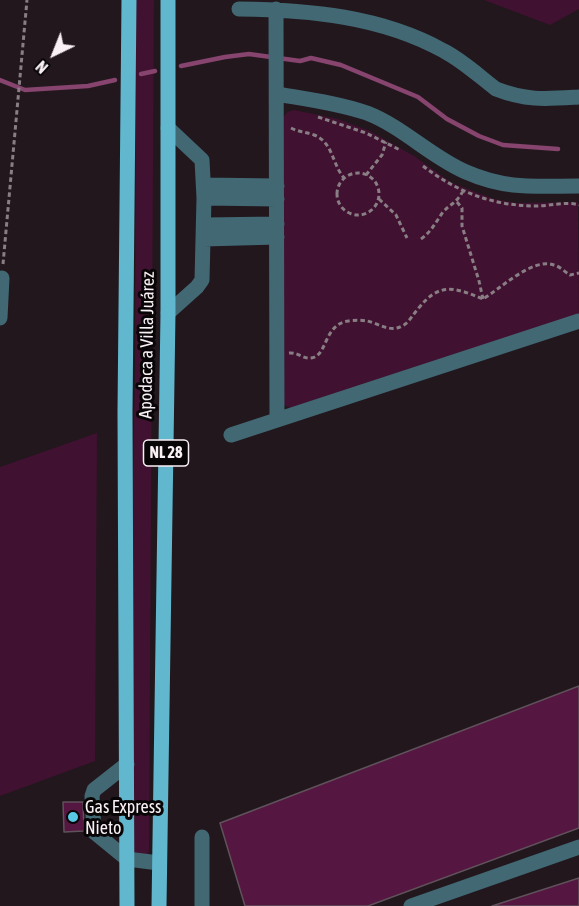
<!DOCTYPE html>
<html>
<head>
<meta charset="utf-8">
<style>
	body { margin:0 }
	#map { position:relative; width:579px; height:906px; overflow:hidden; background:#22171d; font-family:"Asap Condensed",sans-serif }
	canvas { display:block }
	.north { position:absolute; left:24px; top:24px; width:60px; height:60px; -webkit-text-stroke:4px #080507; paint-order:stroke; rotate:223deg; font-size:16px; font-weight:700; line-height:24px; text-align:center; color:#f9f0f5 }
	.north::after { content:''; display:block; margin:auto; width:21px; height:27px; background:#f9f0f5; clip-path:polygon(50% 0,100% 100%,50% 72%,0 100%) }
</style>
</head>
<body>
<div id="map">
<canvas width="579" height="906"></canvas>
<div class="north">N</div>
</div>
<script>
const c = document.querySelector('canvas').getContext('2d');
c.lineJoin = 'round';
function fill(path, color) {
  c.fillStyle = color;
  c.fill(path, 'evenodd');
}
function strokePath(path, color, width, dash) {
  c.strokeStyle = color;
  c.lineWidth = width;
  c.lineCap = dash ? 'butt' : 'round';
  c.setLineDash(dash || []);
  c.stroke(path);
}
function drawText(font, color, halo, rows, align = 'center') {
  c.font = font + ' "Asap Condensed",sans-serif';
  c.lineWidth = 6;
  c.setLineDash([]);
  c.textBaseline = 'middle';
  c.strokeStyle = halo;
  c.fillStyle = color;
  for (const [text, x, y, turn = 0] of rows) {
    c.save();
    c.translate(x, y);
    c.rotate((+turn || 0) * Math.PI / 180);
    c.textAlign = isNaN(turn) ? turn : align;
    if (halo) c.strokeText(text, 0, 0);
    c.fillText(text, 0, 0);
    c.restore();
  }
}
const green = new Path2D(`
	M136 0H154L149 849 148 856 133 857 132 527 135 372Z
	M484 0H579V9L550 25Z
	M294 110 338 119 370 131 414 156 452 183 494 199 517 203 578 202 579 317 293 409 284 405 283 122C284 114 286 112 294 110Z
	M97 433 95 761 0 796V467Z`);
const stream = new Path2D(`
	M181 66 225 57 249 54 300 61 311 58 341 65 418 97 447 119 479 136 503 145 558 149
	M141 74 155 71
	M0 80 25 90 88 86 115 80`);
const building = new Path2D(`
	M579 686V828L368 906H245L220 823Z
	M63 802H83L84 831 64 832Z
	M579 878V906H492Z`);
const path = new Path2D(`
	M318 117 366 133 400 150
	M291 128C299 132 306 132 314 135 333 142 332 164 344 178
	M423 166C457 192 493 206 537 206 550 206 567 201 579 205
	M337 194a21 21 0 1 1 42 0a21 21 0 1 1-42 0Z
	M366 175 382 155 386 142
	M379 199 396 215 407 238
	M457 202 462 208V226L479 281 483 299
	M421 239C431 232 436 222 443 212 450 204 456 204 463 191
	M3 264 27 0
	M289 353C298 352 303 359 311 358 328 356 323 325 348 321 353 320 362 320 367 321 378 323 390 333 402 326 409 323 413 314 418 309 439 282 454 287 483 299 500 289 533 257 554 265 559 266 565 272 570 275L579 273`);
const minor = new Path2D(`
	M239 9C309 10 381 16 444 51 463 61 479 76 496 89 527 101 546 99 579 97
	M276 9 277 419
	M277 94C306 99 338 103 367 113 403 127 431 157 466 172 507 190 536 186 579 186
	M168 128 202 160 204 198 202 280 197 287 168 313
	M204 185 277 186
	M204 198 277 199
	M204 225 277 224
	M204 239 277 237
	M0 318 2 278
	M231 435 579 321
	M127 764 94 790 92 796 94 832 127 859 159 863
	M202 837V906
	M411 906 579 847`);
const major = new Path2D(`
	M127 906 125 412 129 0
	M159 906 168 313V0`);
const markers = [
	[73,817,6,"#59c8e4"]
];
const shields = [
	[166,453,45]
];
const shieldNames = [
	["NL 28",166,453]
];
const streetNames = [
	["Apodaca a Villa Juárez",147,345,-89]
];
const poiNames = [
	["Gas Express",85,807],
	["Nieto",85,828]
];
fill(green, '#401130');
strokePath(stream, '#86446e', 4.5);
fill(building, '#551741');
strokePath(building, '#60525a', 1.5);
strokePath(path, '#887e83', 3, [4.5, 3]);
strokePath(minor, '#416873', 15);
strokePath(major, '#61b7cd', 15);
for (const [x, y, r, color] of markers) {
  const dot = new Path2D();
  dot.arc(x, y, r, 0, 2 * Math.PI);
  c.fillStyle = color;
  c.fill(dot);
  strokePath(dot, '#080507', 2);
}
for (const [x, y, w] of shields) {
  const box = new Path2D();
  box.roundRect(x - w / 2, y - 13, w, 26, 4.5);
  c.fillStyle = '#080507';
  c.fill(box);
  strokePath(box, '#f9f0f5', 1.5);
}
drawText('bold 16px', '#f9f0f5', null, shieldNames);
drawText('18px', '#f9f0f5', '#080507', streetNames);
drawText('18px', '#f9f0f5', '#080507', poiNames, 'left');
</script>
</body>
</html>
